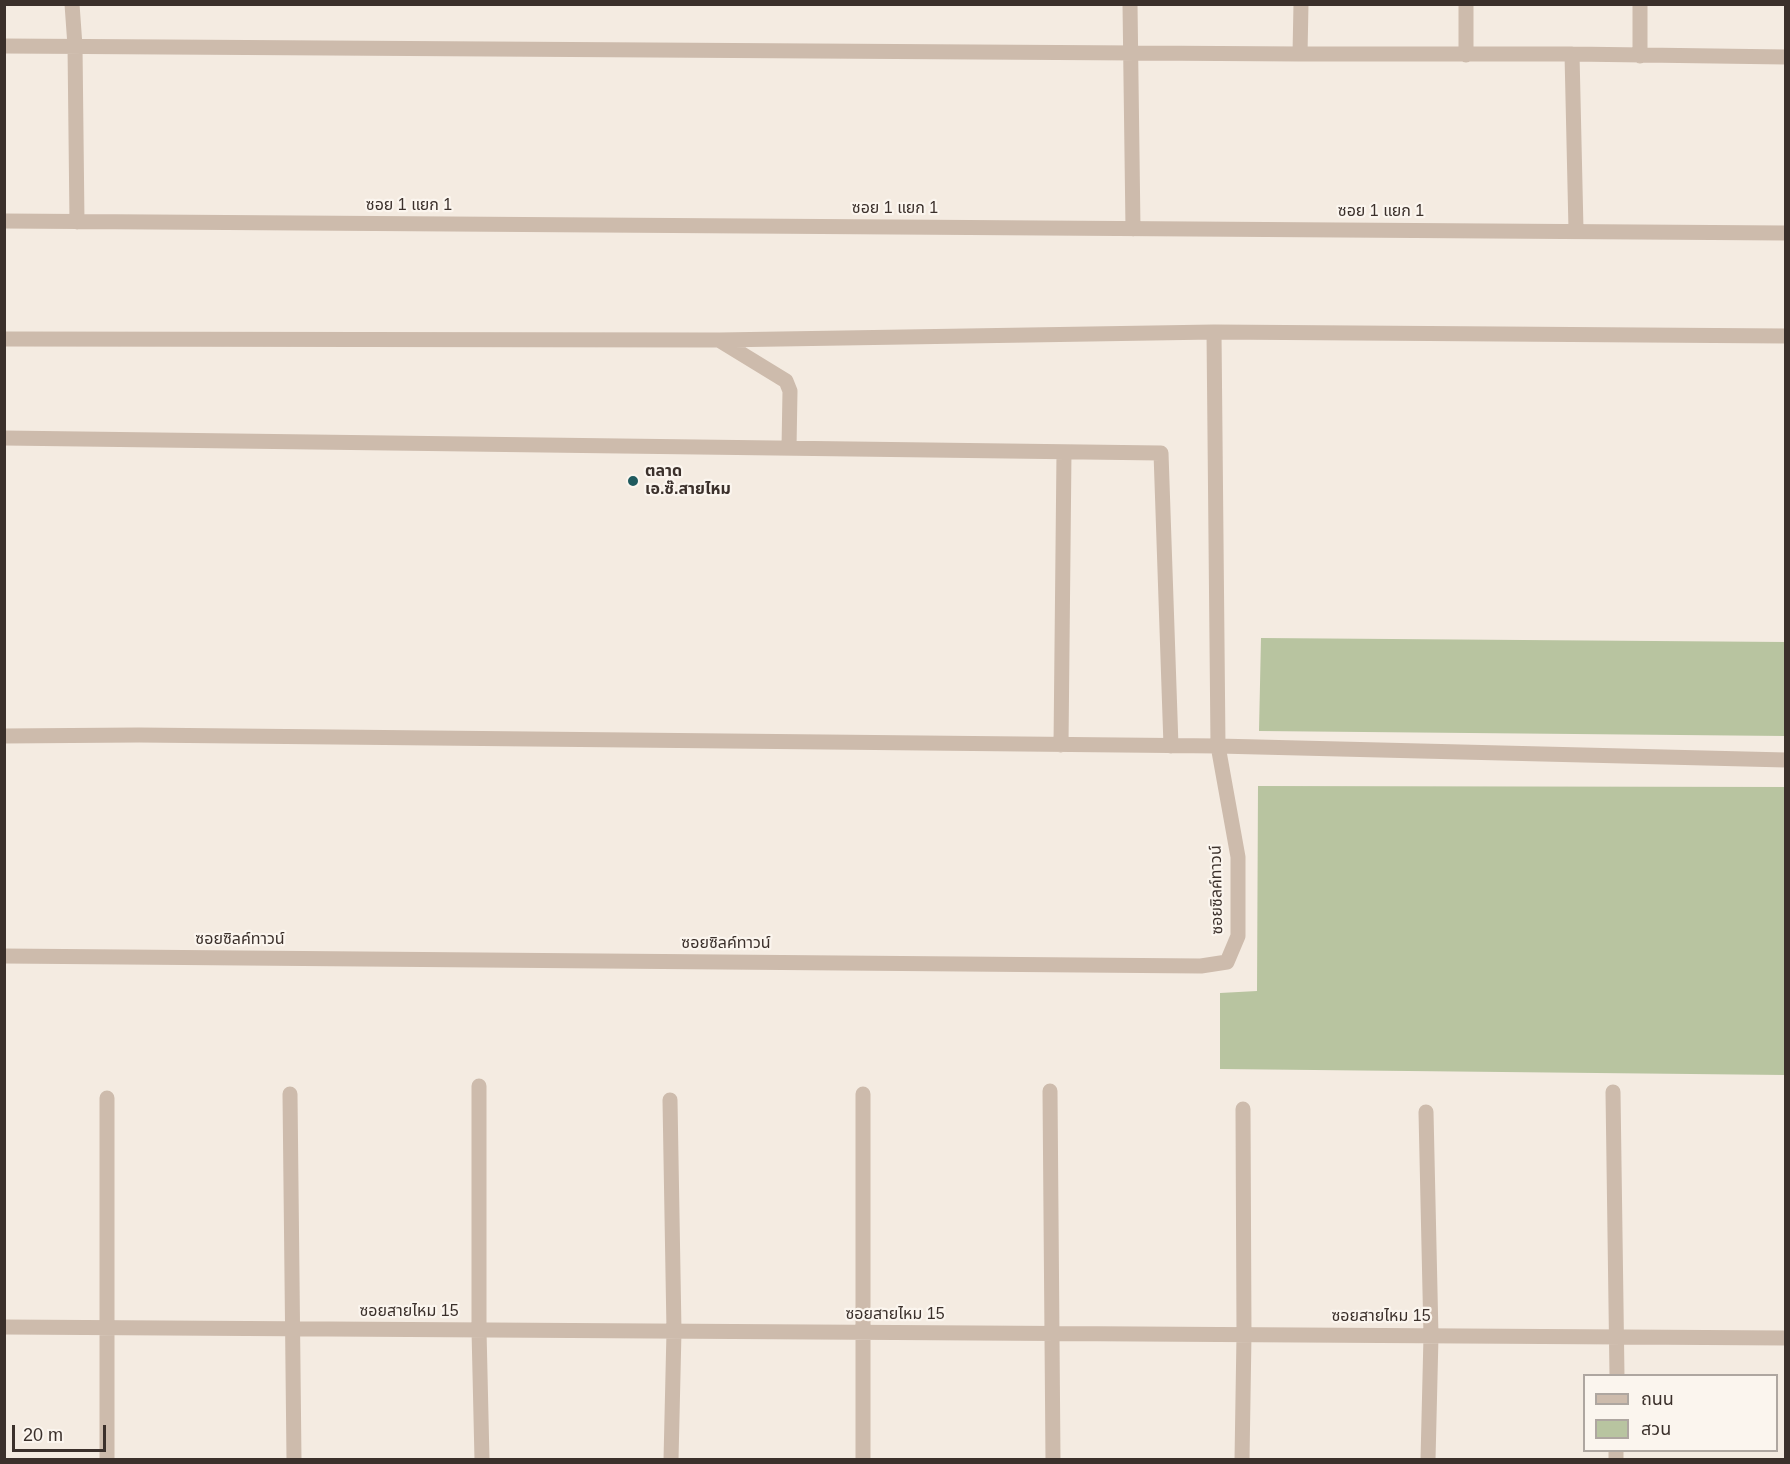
<!DOCTYPE html>
<html>
<head>
<meta charset="utf-8">
<style>
	body { margin:0 }
	#map { position:relative; width:1790px; height:1464px; overflow:hidden; background:#f4ebe1; font-family:Arial,"Noto Sans Thai",sans-serif }
	canvas { display:block }
	.frame { position:absolute; inset:0; border:6px solid #3b302b; pointer-events:none }
	.legend { position:absolute; left:1583px; top:1374px; width:195px; height:78px; box-sizing:border-box; background:#fbf5ee; border:2px solid #aea6a0; margin:0; padding:8px 10px; list-style:none; font-size:18px; color:#3b302b }
	.legend li { display:flex; align-items:center; gap:12px; height:30px }
	.legend b { width:30px; border:2px solid #aea6a0 }
	.scale { position:absolute; left:12px; top:1425px; width:94px; height:27px; box-sizing:border-box; border:3px solid #3b302b; border-top:0; padding-left:8px; font-size:18px; line-height:21px; white-space:nowrap; color:#3b302b; -webkit-text-stroke:4px #fbf5ee; paint-order:stroke }
</style>
</head>
<body>
<div id="map">
<canvas width="1790" height="1464"></canvas>
<div class="frame"></div>
<ul class="legend">
<li><b style="height:8px;background:#cdbbac"></b>ถนน</li>
<li><b style="height:16px;background:#b8c4a0"></b>สวน</li>
</ul>
<div class="scale">20 m</div>
</div>
<script>
const c = document.querySelector('canvas').getContext('2d');
c.lineJoin = 'round';
function fill(path, color) {
  c.fillStyle = color;
  c.fill(path, 'evenodd');
}
function strokePath(path, color, width, dash) {
  c.strokeStyle = color;
  c.lineWidth = width;
  c.lineCap = dash ? 'butt' : 'round';
  c.setLineDash(dash || []);
  c.stroke(path);
}
function drawText(font, color, halo, rows, align = 'center') {
  c.font = font + ' Arial,"Noto Sans Thai",sans-serif';
  c.lineWidth = 4.5;
  c.setLineDash([]);
  c.textBaseline = 'middle';
  c.strokeStyle = halo;
  c.fillStyle = color;
  for (const [text, x, y, turn = 0] of rows) {
    c.save();
    c.translate(x, y);
    c.rotate((+turn || 0) * Math.PI / 180);
    c.textAlign = isNaN(turn) ? turn : align;
    if (halo) c.strokeText(text, 0, 0);
    c.fillText(text, 0, 0);
    c.restore();
  }
}
const green = new Path2D(`
	M1261 638 1785 642V736L1259 731Z
	M1258 786 1785 787V1075L1220 1069V993L1257 991Z`);
const minor = new Path2D(`
	M72 4 75 46 77 222
	M1130 4 1133 229
	M1640 4V56
	M4 46 1300 54H1572L1786 57
	M1300 54 1301 4
	M1572 54 1576 230
	M1466 55V4
	M4 221 1786 233
	M4 339 719 340 1214 332 1786 336
	M719 340 786 381 790 391 789 448
	M4 438 1161 453 1171 746
	M4 736 139 735 1218 746 1786 760
	M1061 745 1064 452
	M4 956 1201 966 1227 962 1238 936V857L1218 746 1214 332
	M479 1086V1330L482 1460
	M1050 1091 1053 1460
	M1613 1092 1617 1376
	M290 1094 294 1460
	M670 1100 674 1331 671 1460
	M1426 1112 1431 1336 1428 1460
	M4 1327 1786 1338
	M107 1460V1098
	M863 1460V1094
	M1242 1460 1244 1335 1243 1109
	M1616 1460V1450`);
const markers = [
	[633,481,6,"#1f5a5e"]
];
const streetNames = [
	["ซอย 1 แยก 1",409,206],
	["ซอย 1 แยก 1",895,209],
	["ซอย 1 แยก 1",1381,212],
	["ซอยซิลค์ทาวน์",1217,890,-91],
	["ซอยซิลค์ทาวน์",240,940],
	["ซอยซิลค์ทาวน์",726,944],
	["ซอยสายไหม 15",409,1312],
	["ซอยสายไหม 15",895,1315],
	["ซอยสายไหม 15",1381,1317]
];
const poiNames = [
	["ตลาด",645,472],
	["เอ.ซ๊.สายไหม",645,490]
];
fill(green, '#b8c4a0');
strokePath(minor, '#cdbbac', 15);
for (const [x, y, r, color] of markers) {
  const dot = new Path2D();
  dot.arc(x, y, r, 0, 2 * Math.PI);
  c.fillStyle = color;
  c.fill(dot);
  strokePath(dot, '#fbf5ee', 2);
}
drawText('16px', '#3b302b', '#fbf5ee', streetNames);
drawText('bold 16px', '#3b302b', '#fbf5ee', poiNames, 'left');
</script>
</body>
</html>
